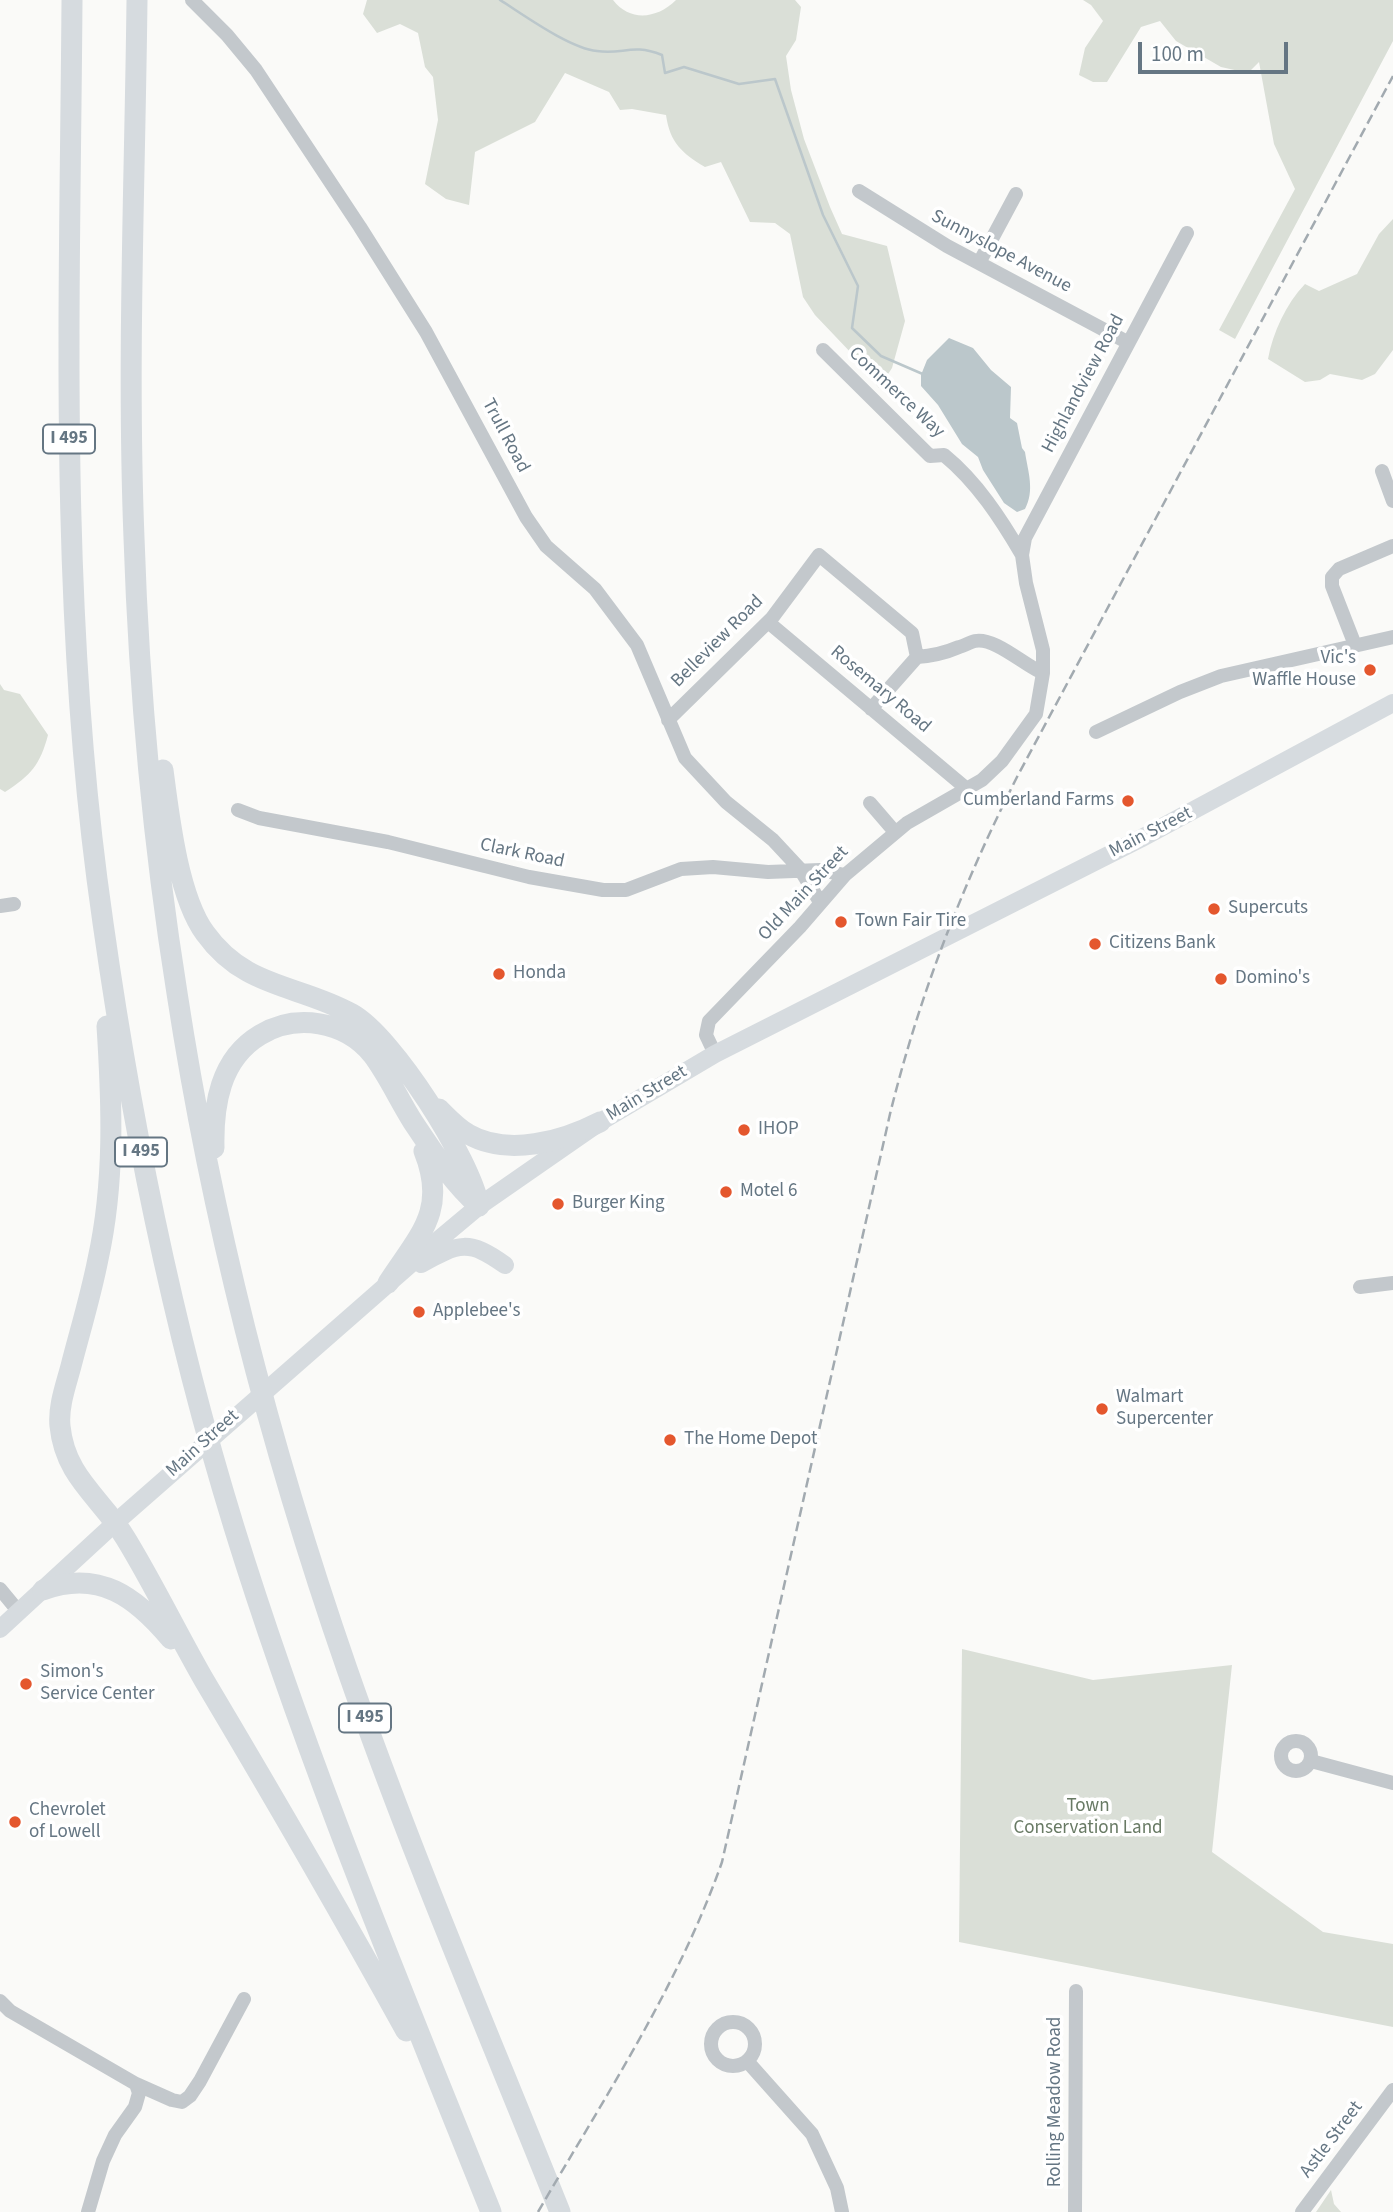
<!DOCTYPE html>
<html>
<head>
<meta charset="utf-8">
<style>
	body { margin:0 }
	#map { position:relative; width:1393px; height:2212px; overflow:hidden; background:#fafaf8; font-family:"Source Sans 3",sans-serif }
	canvas { display:block }
	.scale { position:absolute; left:1138px; top:42px; width:150px; height:32px; box-sizing:border-box; border:4px solid #657683; border-top:0; padding-left:9px; font-size:21px; line-height:24px; white-space:nowrap; color:#657683; -webkit-text-stroke:5px #fff; paint-order:stroke }
</style>
</head>
<body>
<div id="map">
<canvas width="1393" height="2212"></canvas>
<div class="scale">100 m</div>
</div>
<script>
const c = document.querySelector('canvas').getContext('2d');
c.lineJoin = 'round';
function fill(path, color) {
  c.fillStyle = color;
  c.fill(path, 'evenodd');
}
function strokePath(path, color, width, dash) {
  c.strokeStyle = color;
  c.lineWidth = width;
  c.lineCap = dash ? 'butt' : 'round';
  c.setLineDash(dash || []);
  c.stroke(path);
}
function drawText(font, color, halo, rows, align = 'center') {
  c.font = font + ' "Source Sans 3",sans-serif';
  c.lineWidth = 7;
  c.setLineDash([]);
  c.textBaseline = 'middle';
  c.strokeStyle = halo;
  c.fillStyle = color;
  for (const [text, x, y, turn = 0] of rows) {
    c.save();
    c.translate(x, y);
    c.rotate((+turn || 0) * Math.PI / 180);
    c.textAlign = isNaN(turn) ? turn : align;
    if (halo) c.strokeText(text, 0, 0);
    c.fillText(text, 0, 0);
    c.restore();
  }
}
const green = new Path2D(`
	M367 0H613C630 22 657 19 676 0H795L801 7 796 40 786 56 791 90 804 139 830 207 842 234 887 246 905 321 892 368 879 388 854 356 815 315 803 297 790 234 775 223 750 222 721 162 705 167C682 153 670 143 666 115L632 109 620 110 609 92 565 73 535 122 475 152 469 205 446 199 425 184 438 120 433 77 425 67 418 33 400 24 377 33 363 14Z
	M1083 0H1393V41L1235 339 1219 330 1295 189 1274 144 1259 62 1248 73 1221 67 1176 41 1160 21 1141 27 1107 82H1093L1079 75 1085 48 1103 21 1091 5Z
	M1393 219V350L1375 374 1362 380 1330 374 1320 380 1305 382 1268 359C1273 332 1286 304 1305 284L1319 291 1357 274 1379 234Z
	M0 684 4 690 20 694 48 735C40 765 31 775 5 792L0 789Z
	M962 1649 1093 1680 1232 1665 1212 1852 1323 1932 1393 1944V2027L959 1942Z
	M1331 2190 1334 2204 1341 2212H1316Z`);
const water = new Path2D(`
	M949 338 973 348 991 370 1011 387 1010 418 1017 423 1022 448 1025 452C1028 472 1035 490 1025 509L1017 512 1004 503 983 470 978 457 962 444 938 405 921 386V375L927 360Z`);
const stream = new Path2D(`
	M500 0C524 15 569 48 597 51 623 55 632 43 662 55L665 73 684 67 739 84 775 79 823 215 858 286 852 328 881 356 925 375`);
const minor = new Path2D(`
	M192 0 227 35 256 70 360 227 426 332 526 517 546 546 595 589 637 645 685 758 726 802 773 840 800 869 820 902
	M859 191 947 246 1127 342
	M979 263 1016 194
	M823 350 930 456 944 455C977 482 1001 519 1022 555
	M1382 471 1393 501
	M768 622 967 789
	M1355 645 1332 586V577L1339 569 1393 546
	M917 657C932 656 945 653 959 647 964 646 970 642 975 641 995 637 1025 666 1043 673
	M871 709 917 657
	M668 720 772 618 819 555 912 633 917 657
	M1096 732 1180 692 1221 676 1393 637
	M870 803 895 832
	M238 810 259 818 388 842 529 877 603 890H626L681 869 713 867 768 872 820 870 845 875
	M0 906 14 904
	M715 1054 706 1035 709 1021 800 927 845 875 907 823 982 780 1002 761 1036 714 1043 673V650L1026 583 1022 555 1025 538 1187 233
	M1360 1287 1393 1283
	M0 1589 19 1612
	M1281 1756a15 15 0 1 1 30 0a15 15 0 1 1-30 0Z
	M1311 1761 1393 1783
	M0 2001 10 2011 136 2084 172 2100 182 2102 190 2096 200 2081 244 1999
	M711 2044a22 22 0 1 1 44 0a22 22 0 1 1-44 0Z
	M747 2061 812 2134 837 2188 842 2212
	M88 2212 103 2161 115 2135 135 2107 139 2093 136 2084
	M1075 2212 1076 1991
	M1302 2212 1393 2090`);
const major = new Path2D(`
	M421 1264C459 1243 469 1239 505 1265
	M0 1629 115 1523 430 1247 479 1206 600 1122 715 1054 1140 839 1393 703`);
const highway = new Path2D(`
	M72 0C70 293 59 587 97 879 126 1098 169 1316 234 1527 306 1760 400 1985 491 2212
	M137 0C135 179 127 359 134 538 139 690 153 843 177 993 212 1222 271 1450 347 1669 411 1853 488 2032 560 2212
	M163 770C169 816 178 896 205 933 245 989 298 984 352 1014 393 1037 471 1160 479 1206
	M107 1026C112 1104 115 1182 98 1259 91 1295 80 1331 71 1366 66 1385 58 1406 60 1426 65 1478 102 1498 126 1539 154 1585 177 1633 204 1680 273 1796 341 1913 406 2031
	M439 1109C448 1118 457 1128 468 1134 508 1157 563 1141 600 1122
	M214 1148C213 1105 220 1059 260 1035 296 1013 345 1021 372 1054 388 1075 399 1100 413 1122 433 1152 452 1182 479 1206
	M388 1283C419 1235 448 1211 424 1151
	M43 1590C99 1569 136 1597 171 1639`);
const rail = new Path2D(`
	M538 2212C604 2098 678 1987 722 1862L890 1114C919 996 962 886 1017 777L1393 76`);
const markers = [
	[1370,670,7,"#e4572e"],
	[1128,801,7,"#e4572e"],
	[1214,909,7,"#e4572e"],
	[841,922,7,"#e4572e"],
	[1095,944,7,"#e4572e"],
	[499,974,7,"#e4572e"],
	[1221,979,7,"#e4572e"],
	[744,1130,7,"#e4572e"],
	[726,1192,7,"#e4572e"],
	[558,1204,7,"#e4572e"],
	[419,1312,7,"#e4572e"],
	[1102,1409,7,"#e4572e"],
	[670,1440,7,"#e4572e"],
	[26,1684,7,"#e4572e"],
	[15,1822,7,"#e4572e"]
];
const shields = [
	[69,439,52],
	[141,1152,52],
	[365,1718,52]
];
const shieldNames = [
	["I 495",69,439],
	["I 495",141,1152],
	["I 495",365,1718]
];
const streetNames = [
	["Sunnyslope Avenue",1001,252,28],
	["Highlandview Road",1084,384,-62],
	["Commerce Way",896,393,43],
	["Trull Road",505,436,62],
	["Belleview Road",718,642,-45],
	["Rosemary Road",880,690,40],
	["Main Street",1151,833,-27],
	["Clark Road",522,854,12],
	["Old Main Street",804,894,-47],
	["Main Street",647,1094,-31],
	["Main Street",203,1444,-42],
	["Rolling Meadow Road",1056,2102,-90],
	["Astle Street",1332,2140,-53]
];
const poiNames = [
	["Vic's",1356,659,"right"],
	["Waffle House",1356,681,"right"],
	["Cumberland Farms",1114,801,"right"],
	["Supercuts",1228,909],
	["Town Fair Tire",855,922],
	["Citizens Bank",1109,944],
	["Honda",513,974],
	["Domino's",1235,979],
	["IHOP",758,1130],
	["Motel 6",740,1192],
	["Burger King",572,1204],
	["Applebee's",433,1312],
	["Walmart",1116,1398],
	["Supercenter",1116,1420],
	["The Home Depot",684,1440],
	["Simon's",40,1673],
	["Service Center",40,1695],
	["Chevrolet",29,1811],
	["of Lowell",29,1833]
];
const parkNames = [
	["Town",1088,1807],
	["Conservation Land",1088,1829]
];
fill(green, '#dadfd7');
fill(water, '#bbc7cb');
strokePath(stream, '#bbc7cb', 2.5);
strokePath(minor, '#c3c8cc', 14);
strokePath(major, '#d6dbdf', 18);
strokePath(highway, '#d6dbdf', 21);
strokePath(rail, '#a2aab0', 2.5, [10, 5]);
for (const [x, y, r, color] of markers) {
  const dot = new Path2D();
  dot.arc(x, y, r, 0, 2 * Math.PI);
  c.fillStyle = color;
  c.fill(dot);
  strokePath(dot, '#fff', 2.5);
}
for (const [x, y, w] of shields) {
  const box = new Path2D();
  box.roundRect(x - w / 2, y - 14.5, w, 29, 5);
  c.fillStyle = '#fff';
  c.fill(box);
  strokePath(box, '#657683', 2);
}
drawText('bold 18px', '#657683', null, shieldNames);
drawText('19px', '#657683', '#fff', streetNames);
drawText('19px', '#657683', '#fff', poiNames, 'left');
drawText('19px', '#687a64', '#fff', parkNames);
</script>
</body>
</html>
